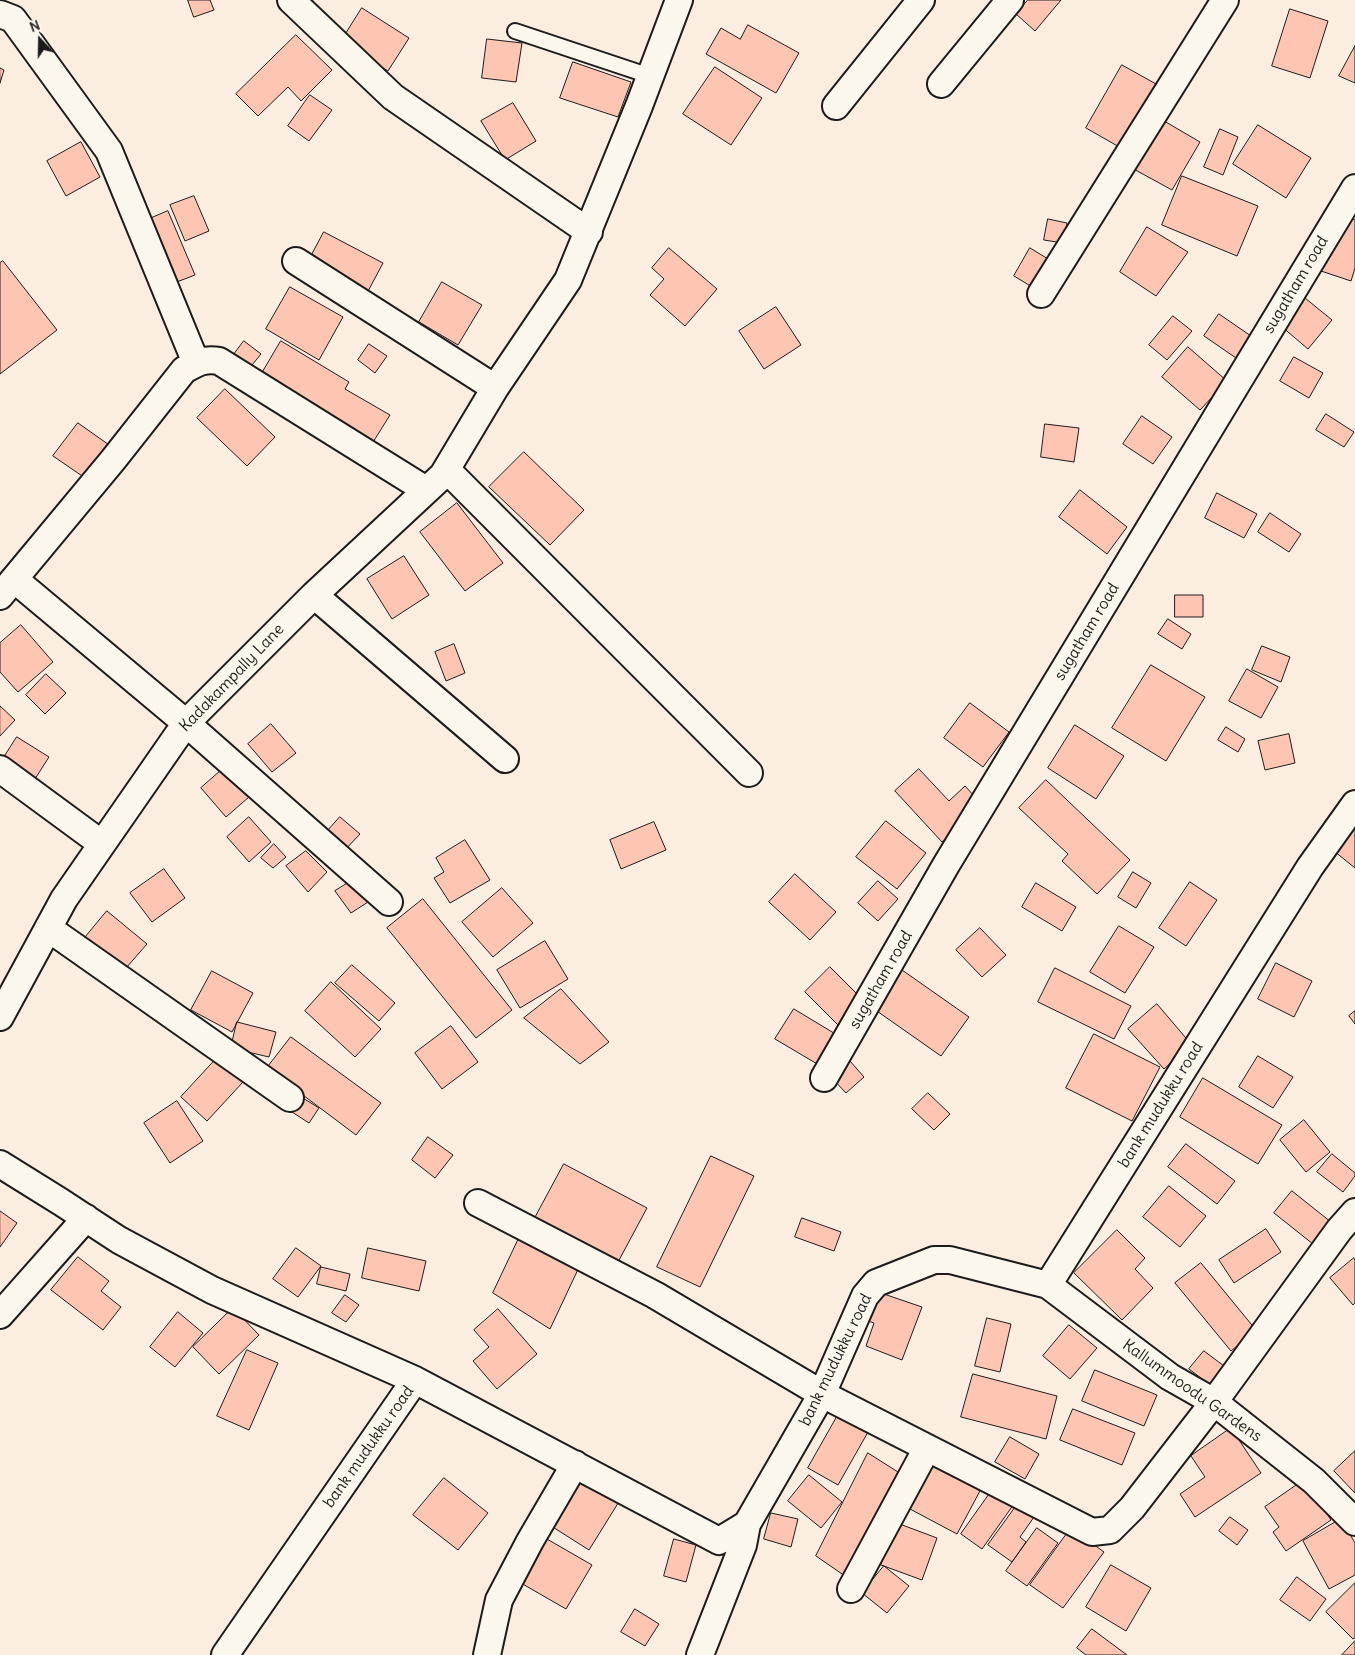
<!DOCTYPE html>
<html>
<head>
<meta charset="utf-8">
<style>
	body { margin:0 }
	#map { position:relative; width:1355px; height:1655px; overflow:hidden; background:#fcede1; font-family:Delius,sans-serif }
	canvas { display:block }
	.north { position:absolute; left:15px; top:15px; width:50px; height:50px; -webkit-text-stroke:4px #fbf7ec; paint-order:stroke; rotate:339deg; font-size:14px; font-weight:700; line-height:20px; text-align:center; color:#1c1c1c }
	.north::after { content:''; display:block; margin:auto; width:18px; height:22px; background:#1c1c1c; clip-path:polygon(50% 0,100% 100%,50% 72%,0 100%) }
</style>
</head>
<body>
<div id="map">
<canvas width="1355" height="1655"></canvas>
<div class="north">N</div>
</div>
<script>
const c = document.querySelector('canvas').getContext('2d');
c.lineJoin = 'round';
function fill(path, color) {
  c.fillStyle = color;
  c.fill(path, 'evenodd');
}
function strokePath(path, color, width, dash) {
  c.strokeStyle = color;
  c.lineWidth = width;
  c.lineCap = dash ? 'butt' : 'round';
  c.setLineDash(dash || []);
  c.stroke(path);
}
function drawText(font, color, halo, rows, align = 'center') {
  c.font = font + ' Delius,sans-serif';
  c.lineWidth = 4.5;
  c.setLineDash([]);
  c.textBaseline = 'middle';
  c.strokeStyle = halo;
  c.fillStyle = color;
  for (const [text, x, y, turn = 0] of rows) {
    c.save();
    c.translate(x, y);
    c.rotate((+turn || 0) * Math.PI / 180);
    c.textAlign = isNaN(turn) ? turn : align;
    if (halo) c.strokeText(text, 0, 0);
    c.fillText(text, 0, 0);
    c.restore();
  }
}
const building = new Path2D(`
	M188 0H210L214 10 194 17Z
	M1028 0H1061L1035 31 1016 14Z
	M362 8 409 38 388 71 340 43Z
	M1290 9 1328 21 1310 78 1272 66Z
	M748 25 799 53 776 93 706 54 721 28 740 39Z
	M296 35 332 70 301 101 288 87 258 116 236 94Z
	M487 39 522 43 516 82 482 78Z
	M1355 46V83L1339 76Z
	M573 62 631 82 618 117 560 98Z
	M1122 65 1156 84 1121 148 1086 128Z
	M715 67 762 98 731 145 683 114Z
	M0 68 4 70 0 83Z
	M310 95 332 110 309 141 288 126Z
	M513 103 536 141 505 160 481 121Z
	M1159 118 1200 142 1172 190 1130 167Z
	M1258 125 1311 158 1286 198 1233 164Z
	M1220 129 1238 137 1223 175 1204 167Z
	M81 142 100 177 66 196 47 161Z
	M1182 176 1258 206 1237 256 1162 225Z
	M194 196 209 231 185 241 170 205Z
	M168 211 195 275 174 283 147 220Z
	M1335 213 1355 220V268L1351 281 1315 269Z
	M1048 219 1067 223 1063 243 1044 240Z
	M1147 227 1188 252 1156 296 1120 272Z
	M324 232 383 263 358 310 299 279Z
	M669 248 717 289 685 326 650 295 664 279 652 268Z
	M1030 248 1053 262 1037 290 1014 276Z
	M3 261 57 330 0 374V263Z
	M442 282 482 305 458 345 419 322Z
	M290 287 343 317 319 360 266 329Z
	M1305 298 1332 320 1308 349 1281 326Z
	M776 307 801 345 764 369 739 331Z
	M1219 314 1251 336 1236 358 1204 336Z
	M1173 316 1192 331 1167 360 1149 345Z
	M244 341 261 354 248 370 232 357Z
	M281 341 349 382 345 389 390 415 370 447 258 380Z
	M369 344 387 356 375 373 358 360Z
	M1188 347 1227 381 1200 410 1162 377Z
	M1294 357 1323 373 1309 398 1280 381Z
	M225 389 275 437 247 466 197 418Z
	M1326 414 1354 432 1344 447 1316 430Z
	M1142 416 1172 437 1153 464 1123 444Z
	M78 423 112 447 88 480 53 456Z
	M1045 424 1079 428 1074 462 1041 457Z
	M524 452 584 510 550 545 489 487Z
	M1080 490 1127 527 1107 554 1059 517Z
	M1217 493 1257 514 1244 538 1205 518Z
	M457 503 503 563 465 591 420 532Z
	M1270 513 1301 534 1289 552 1258 532Z
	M404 556 429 595 392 619 367 579Z
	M1175 595H1203V617H1175Z
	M1168 619 1191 634 1182 649 1158 634Z
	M21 625 53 662 18 692 0 672V643Z
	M454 644 465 673 446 681 435 652Z
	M1262 646 1290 657 1281 682 1252 670Z
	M1151 665 1205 697 1166 761 1112 728Z
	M1247 669 1278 687 1261 718 1229 701Z
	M46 674 66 693 45 714 26 695Z
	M970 703 1009 732 983 767 944 738Z
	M0 706 15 720 0 736Z
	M271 724 296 753 272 772 248 744Z
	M1075 725 1124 756 1096 799 1048 768Z
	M1226 727 1245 739 1238 752 1218 740Z
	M1289 734 1295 763 1265 770 1258 741Z
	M17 737 49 757 33 782 1 762Z
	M224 768 249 797 226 817 201 788Z
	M919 769 949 801 965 786 987 810 968 819 942 842 895 791Z
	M1046 780 1130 860 1097 894 1062 861 1068 854 1019 808Z
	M1355 811V868L1329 847Z
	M249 817 271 842 249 862 227 837Z
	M340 817 360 834 343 852 324 835Z
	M886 821 926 853 897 889 856 857Z
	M654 822 666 850 621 869 610 840Z
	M465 840 490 880 450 903 434 878 444 872 436 858Z
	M274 844 286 857 273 868 261 858Z
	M306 851 327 872 308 892 286 866Z
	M164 869 185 898 152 922 130 893Z
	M1133 872 1151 883 1136 908 1118 897Z
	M795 874 836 912 810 940 769 902Z
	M353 880 368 902 351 913 335 891Z
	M878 881 898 899 878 921 858 903Z
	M1190 882 1217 900 1186 946 1159 928Z
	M1036 883 1076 907 1062 931 1022 907Z
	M502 888 533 923 493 957 462 922Z
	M423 899 512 1010 476 1038 387 928Z
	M107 911 147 944 112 984 74 951Z
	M1119 926 1154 947 1125 993 1090 972Z
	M980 928 1006 955 982 977 956 950Z
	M545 941 568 979 520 1008 497 970Z
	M1276 963 1312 981 1294 1017 1258 999Z
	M352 965 395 1003 379 1021 335 983Z
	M830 967 869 1006 844 1031 805 992Z
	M1055 968 1131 1006 1114 1039 1038 1002Z
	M902 970 969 1017 941 1056 874 1009Z
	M212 971 253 993 232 1032 191 1010Z
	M331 982 381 1029 355 1057 305 1011Z
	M561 989 609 1042 580 1064 524 1018Z
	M1157 1004 1191 1044 1164 1069 1128 1029Z
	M794 1009 842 1038 824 1068 775 1039Z
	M1355 1011V1024L1349 1016Z
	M237 1022 276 1032 269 1057 231 1048Z
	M451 1026 478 1062 442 1089 415 1053Z
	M1094 1034 1160 1067 1132 1121 1066 1088Z
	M291 1037 381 1103 356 1135 267 1068Z
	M1258 1056 1293 1077 1273 1108 1239 1087Z
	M217 1058 243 1082 207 1121 181 1097Z
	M850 1061 864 1077 846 1093 831 1077Z
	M1203 1078 1282 1125 1258 1164 1180 1117Z
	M928 1093 950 1114 934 1130 912 1109Z
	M298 1095 319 1108 309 1123 289 1110Z
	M177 1101 203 1141 170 1163 144 1123Z
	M1304 1120 1330 1152 1306 1172 1280 1140Z
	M428 1137 453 1155 435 1178 412 1160Z
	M1186 1144 1235 1181 1217 1204 1168 1167Z
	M1332 1154 1355 1173V1176L1343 1192 1317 1172Z
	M711 1156 754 1176 700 1287 657 1267Z
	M564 1164 647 1208 618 1262 535 1218Z
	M1169 1186 1206 1216 1180 1247 1143 1217Z
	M1292 1191 1336 1226 1318 1248 1274 1213Z
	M0 1211 17 1223 0 1247Z
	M802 1218 841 1232 834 1251 795 1237Z
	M1266 1229 1281 1252 1234 1283 1219 1260Z
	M1117 1230 1145 1258 1135 1269 1153 1288 1122 1320 1074 1273Z
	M520 1236 581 1263 550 1329 493 1293Z
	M296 1248 321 1266 298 1297 273 1279Z
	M368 1248 426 1261 419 1291 362 1278Z
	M78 1257 109 1281 101 1291 121 1307 103 1330 51 1290Z
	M1354 1258 1355 1260V1303L1353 1305 1330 1278Z
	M1201 1263 1256 1330 1231 1351 1175 1283Z
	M321 1267 350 1274 346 1291 317 1284Z
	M875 1291 922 1307 902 1360 866 1346 874 1323 865 1320Z
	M345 1295 359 1305 346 1322 332 1313Z
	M233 1308 259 1335 219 1374 193 1347Z
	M498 1309 537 1354 497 1389 473 1361 489 1347 474 1330Z
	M178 1312 203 1333 175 1367 150 1347Z
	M987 1318 1011 1324 1000 1372 975 1366Z
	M1069 1325 1097 1348 1070 1379 1043 1356Z
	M247 1350 278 1363 249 1430 217 1416Z
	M1204 1351 1224 1366 1210 1385 1189 1369Z
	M1095 1370 1157 1395 1144 1426 1082 1401Z
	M973 1374 1057 1396 1046 1439 961 1417Z
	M842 1408 872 1425 838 1485 808 1468Z
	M1073 1409 1135 1433 1122 1465 1060 1440Z
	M1231 1428 1261 1473 1195 1517 1180 1494 1205 1477 1191 1456Z
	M1010 1437 1039 1454 1025 1479 995 1462Z
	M1355 1451V1493L1334 1471Z
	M868 1453 898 1472 845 1576 816 1556Z
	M934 1464 981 1489 957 1534 910 1509Z
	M578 1474 620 1500 589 1550 548 1524Z
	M809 1475 842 1502 821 1528 788 1501Z
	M444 1478 488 1513 458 1550 413 1515Z
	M1304 1480 1331 1520 1286 1551 1273 1532 1279 1527 1265 1507Z
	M993 1489 1014 1504 982 1549 961 1534Z
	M1017 1505 1034 1517 1020 1537 1026 1542 1012 1562 988 1545Z
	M771 1513 798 1519 791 1547 764 1539Z
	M1230 1517 1248 1530 1237 1545 1219 1531Z
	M1341 1519 1355 1543V1575L1329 1589 1303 1541Z
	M897 1523 937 1538 922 1580 881 1565Z
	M1037 1528 1058 1543 1027 1586 1006 1571Z
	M1071 1528 1104 1552 1063 1608 1030 1585Z
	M540 1535 592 1565 566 1609 514 1579Z
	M674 1539 696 1545 686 1582 664 1576Z
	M1111 1565 1151 1588 1126 1631 1086 1607Z
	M884 1566 909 1586 887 1613 862 1593Z
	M1297 1577 1326 1599 1310 1621 1280 1600Z
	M1355 1583V1638L1353 1639 1326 1612Z
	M635 1609 659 1624 645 1646 621 1632Z
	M1092 1629 1127 1655H1086L1077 1648Z
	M1355 1641V1655H1342Z`);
const service = new Path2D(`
	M515 31 650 76`);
const minor = new Path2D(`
	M291 0 393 97 589 232
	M0 14 13 19 109 151 196 363
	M941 84 1010 0
	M836 106 921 0
	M296 261 495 388
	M1041 294 1225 0
	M447 470 749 773
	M14 579 186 723 389 902
	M314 595 505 759
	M0 596 113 460 184 370C196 363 205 358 219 361L426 490
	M0 769 102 844
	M48 928 290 1098
	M0 1017 64 899 186 723 314 595 443 475 495 388 568 280 639 106 679 0
	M824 1078 946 865 1355 188
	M0 1164 61 1202 119 1240 212 1290 415 1380
	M478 1203 655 1295 822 1394 1092 1532 1110 1530 1132 1508 1214 1402 1339 1230 1355 1212
	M1048 1285 1170 1377 1214 1402 1314 1481 1355 1522
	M0 1315 86 1218
	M851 1589 927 1448
	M225 1655 415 1380 719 1541 747 1524 822 1394 865 1296 876 1283 934 1260H950L1048 1285 1310 867 1355 804
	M487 1655 499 1600 530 1541 575 1464
	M700 1655 743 1545 747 1524`);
const streetNames = [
	["sugatham road",1296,285,-59],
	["sugatham road",1087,632,-59],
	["Kadakampally Lane",232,678,-46],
	["sugatham road",881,980,-60],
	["bank mudukku road",1161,1105,-58],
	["bank mudukku road",836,1360,-64],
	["Kallummoodu Gardens",1192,1391,35],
	["bank mudukku road",369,1447,-55]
];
fill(building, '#fec5b3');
strokePath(building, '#1c1c1c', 1);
strokePath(service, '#1c1c1c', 18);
strokePath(minor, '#1c1c1c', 30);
strokePath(service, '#fbf7ec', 14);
strokePath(minor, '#fbf7ec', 26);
drawText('16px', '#1c1c1c', '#fbf7ec', streetNames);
</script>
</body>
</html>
